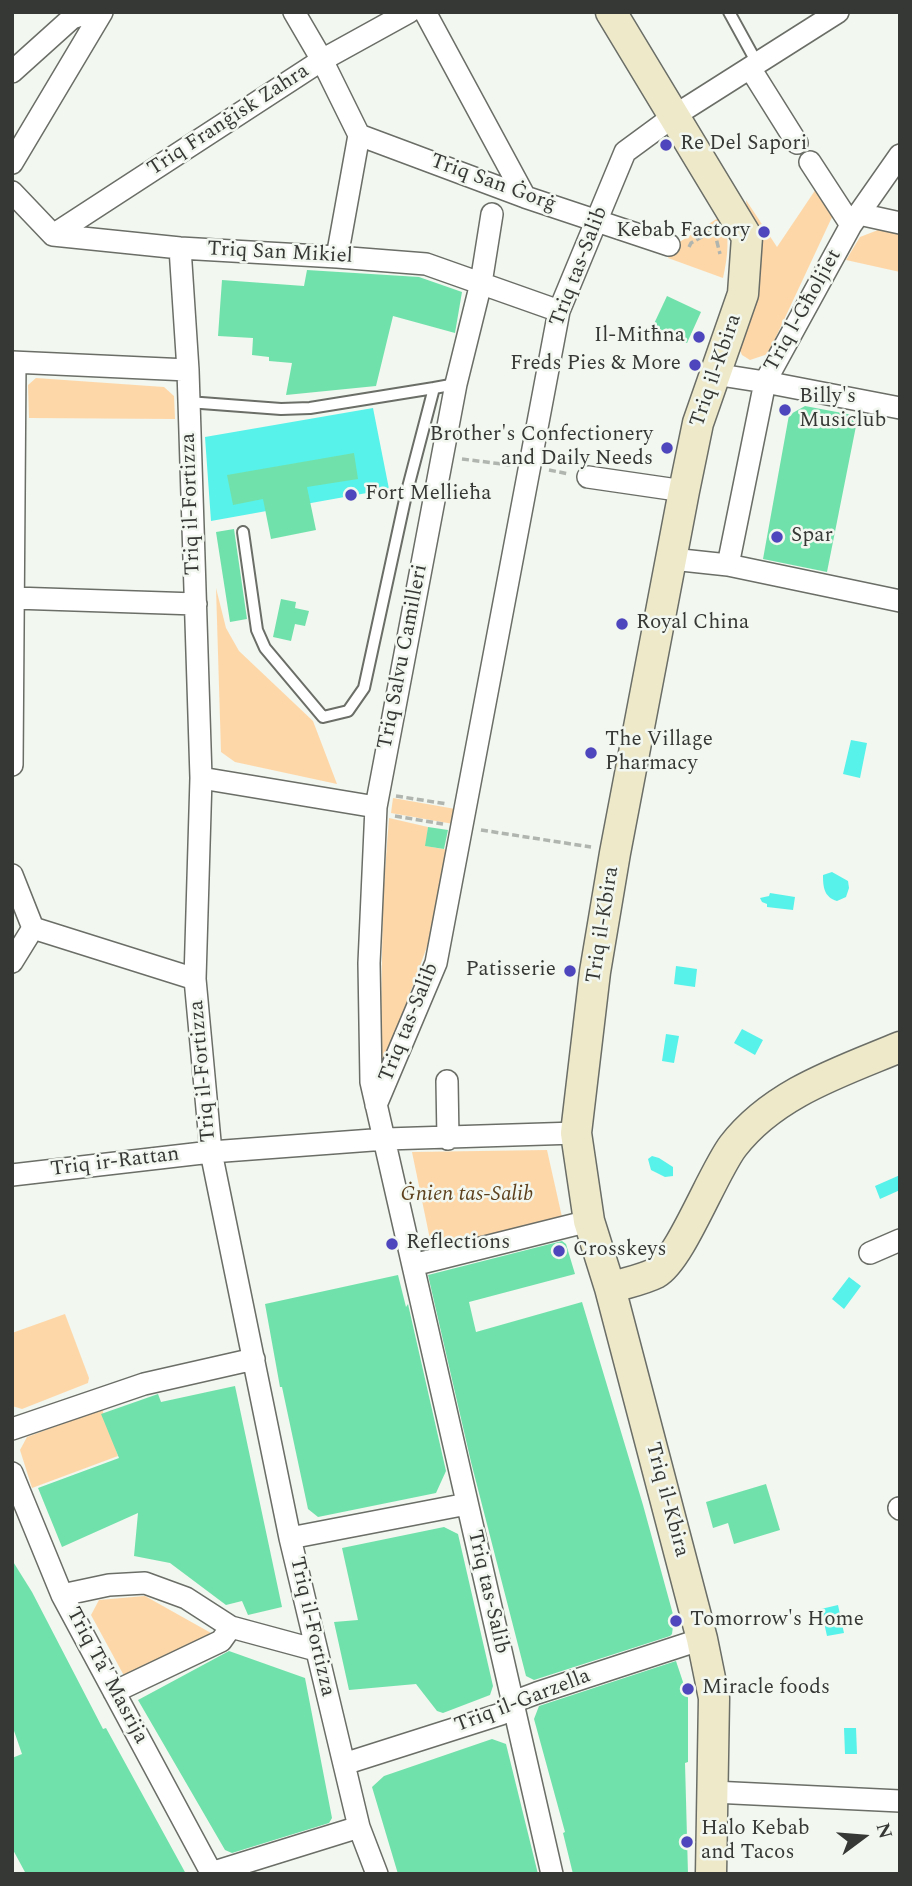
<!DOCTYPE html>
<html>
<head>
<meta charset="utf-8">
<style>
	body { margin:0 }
	#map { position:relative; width:912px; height:1886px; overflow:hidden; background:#f2f7ef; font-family:Spectral,serif }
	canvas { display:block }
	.frame { position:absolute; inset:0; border:14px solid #363835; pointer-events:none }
	.north { position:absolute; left:828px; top:1802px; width:70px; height:70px; -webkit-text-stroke:5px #f2f7ef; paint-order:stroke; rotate:74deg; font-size:19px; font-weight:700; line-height:28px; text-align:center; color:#363835 }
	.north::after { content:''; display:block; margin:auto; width:24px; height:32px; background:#363835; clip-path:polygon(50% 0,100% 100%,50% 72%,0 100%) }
</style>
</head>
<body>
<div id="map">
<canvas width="912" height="1886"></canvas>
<div class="frame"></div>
<div class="north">N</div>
</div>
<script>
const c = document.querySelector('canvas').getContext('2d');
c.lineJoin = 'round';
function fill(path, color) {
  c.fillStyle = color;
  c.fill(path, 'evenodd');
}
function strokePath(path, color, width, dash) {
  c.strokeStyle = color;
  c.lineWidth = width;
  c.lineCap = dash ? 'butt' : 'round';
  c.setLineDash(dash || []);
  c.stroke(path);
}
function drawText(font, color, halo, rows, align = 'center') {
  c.font = font + ' Spectral,serif';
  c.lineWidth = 5;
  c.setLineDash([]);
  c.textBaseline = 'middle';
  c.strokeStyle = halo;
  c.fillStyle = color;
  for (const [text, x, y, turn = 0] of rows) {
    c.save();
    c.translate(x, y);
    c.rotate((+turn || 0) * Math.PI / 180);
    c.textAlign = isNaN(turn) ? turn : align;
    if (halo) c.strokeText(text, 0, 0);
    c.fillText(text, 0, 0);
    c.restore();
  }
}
const green = new Path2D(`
	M816 189 833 215 768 354 750 360 742 355 736 341 755 290 746 200 777 247Z
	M723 215C730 236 728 256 723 278L668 258 673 246Z
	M878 230 900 234V272L846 260 860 237Z
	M36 378 164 387 174 396 175 419 29 418 28 385Z
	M216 588 226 628 239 651 313 721 337 784 235 762 221 752Z
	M393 798 461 810 459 825 391 813Z
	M389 818 428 827 426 846 449 850 429 941 380 1076 383 897Z
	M547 1150 562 1217 432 1249 412 1152Z
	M65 1314 89 1378 88 1383 22 1409 12 1406V1333Z
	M102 1409 118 1456 32 1488 20 1450 27 1437Z
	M145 1596 211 1633 193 1651 128 1683 91 1615 99 1600Z`);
const water = new Path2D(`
	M373 408 389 489 211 521 205 437Z
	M851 740 867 743 860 778 843 774Z
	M832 872 848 881 849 888 846 897 837 901C824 897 823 887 823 875Z
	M770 893 795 897 793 910 767 907V904L762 902 760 898 769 896Z
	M676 966 697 969 695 987 674 984Z
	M742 1029 763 1040 755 1055 734 1043Z
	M666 1034 679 1036 674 1063 662 1061Z
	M652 1156 659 1158 673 1167V1176L665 1177 651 1170 648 1159Z
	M900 1175V1190L880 1199 875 1186Z
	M849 1277 861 1286 844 1309 832 1299Z
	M838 1605 844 1633 827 1636 821 1609Z
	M844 1728H856L857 1754H845Z`);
const building = new Path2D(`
	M307 270 419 277 462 292 455 333 393 316 376 386 286 395 292 363 269 361V357L252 355 253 338 218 336 222 280 304 286Z
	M667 296 701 312 687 343 652 328Z
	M805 406 858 416 827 572 763 559 789 415Z
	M354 453 358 479 307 487 316 530 271 539 263 499 233 505 227 475Z
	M234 529 247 619 230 622 216 532Z
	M281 599 296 602 295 608 309 611 305 626 295 624 291 641 273 637Z
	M428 827 448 830 444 849 425 846Z
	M562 1241 566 1244 575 1274 469 1302 476 1332 582 1302 643 1505 674 1618 672 1634 670 1636 534 1680 526 1676 471 1462 428 1275Z
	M398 1275 406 1307 408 1304 446 1471 436 1493 318 1517 308 1509 282 1387H280L265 1304Z
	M235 1386 282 1607 248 1615 242 1601 226 1605 170 1563 134 1556 138 1513 62 1547 38 1488 119 1458 101 1414 158 1394 161 1402Z
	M766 1484 780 1530 734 1544 728 1523 713 1528 706 1502Z
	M444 1527 458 1534 493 1686 490 1695 443 1713 437 1711 416 1684 349 1690 334 1622 358 1620 342 1548Z
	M12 1560 32 1592 103 1729 106 1728 186 1874H26L12 1848V1758L22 1754 12 1725Z
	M229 1651 305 1678 332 1818 329 1823 232 1853 225 1850 138 1700Z
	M676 1661 688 1697V1762L685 1763 688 1874H573L563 1833 565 1832 534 1719 539 1706Z
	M492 1739 506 1744 538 1874H398L372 1787 384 1776Z`);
const path = new Path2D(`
	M689 247 691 243 714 230 720 254
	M462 459 510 465
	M549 470 569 474
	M396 796 447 804
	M395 816 443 824
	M481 830 591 847`);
const lane = new Path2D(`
	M729 12 757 63
	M188 402 281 409 310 408 434 388
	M243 532 257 630 265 648 323 717 348 711 364 688 406 495 434 388 456 384`);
const street = new Path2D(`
	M294 12 322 60 359 135 337 257
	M425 12 525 197
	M750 68 797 143
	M12 72 72 18 90 12
	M359 135 525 197 669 245
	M810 162 851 225
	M12 163 102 12
	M12 192 53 235 180 248 337 257 426 264 559 311
	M492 214 481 283 456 384 376 807 369 963 371 1082 552 1874
	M859 214 900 223
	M53 235 322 60 409 12
	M180 248 188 370 201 778 195 979 211 1152 290 1538 359 1827 377 1874
	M12 362 188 370
	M714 374 765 382 900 408
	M588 477 684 491
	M672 559 728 565 900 601
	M728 565 765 382 851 225 900 155
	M14 598 196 604
	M12 765 15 363
	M201 778 376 807
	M12 875 33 928 195 979
	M12 962 33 928
	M447 1081 448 1139
	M376 1105 436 963 559 311 625 152 674 116 838 12
	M12 1175 211 1152 386 1139 576 1133
	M870 1253 900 1240
	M413 1265 589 1221
	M12 1429 144 1384 254 1359
	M12 1473 62 1595 212 1874
	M899 1508 900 1509
	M290 1538 467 1504
	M62 1595 109 1585 145 1583 186 1598 231 1627 316 1650
	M114 1692 221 1641 231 1627
	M344 1764 501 1714 513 1702 537 1693 702 1639
	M713 1792 900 1801
	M211 1873 359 1827`);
const secondary = new Path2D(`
	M611 12 747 237 743 294 698 423 684 491 615 853 595 972 576 1133 589 1221 610 1288 702 1639 714 1698 711 1874
	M610 1288C625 1283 642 1280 656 1273 680 1260 713 1172 733 1146 774 1093 840 1072 900 1047`);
const markers = [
	[666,145,7,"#4e46bd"],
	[764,232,7,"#4e46bd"],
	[699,337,7,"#4e46bd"],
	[695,365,7,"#4e46bd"],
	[785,410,7,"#4e46bd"],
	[667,448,7,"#4e46bd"],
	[351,495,7,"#4e46bd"],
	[777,537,7,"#4e46bd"],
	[622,624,7,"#4e46bd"],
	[591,753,7,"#4e46bd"],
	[570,971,7,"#4e46bd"],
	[392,1244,7,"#4e46bd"],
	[559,1251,7,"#4e46bd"],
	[676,1621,7,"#4e46bd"],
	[688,1689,7,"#4e46bd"],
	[687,1842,7,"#4e46bd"]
];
const streetNames = [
	["Triq Franġisk Zahra",229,121,-33],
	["Triq San Ġorġ",493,184,20],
	["Triq San Mikiel",280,254,3],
	["Triq tas-Salib",580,267,-69],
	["Triq l-Għoljiet",804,311,-61],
	["Triq il-Kbira",717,371,-71],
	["Triq il-Fortizza",192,504,-92],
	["Triq Salvu Camilleri",404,657,-79],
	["Triq il-Kbira",604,925,-81],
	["Triq tas-Salib",410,1023,-68],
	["Triq il-Fortizza",204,1071,-95],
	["Triq ir-Rattan",115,1163,-7],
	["Triq il-Kbira",666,1500,75],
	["Triq tas-Salib",487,1592,77],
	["Triq il-Fortizza",311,1627,77],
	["Triq Ta' Masrija",106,1676,62],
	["Triq il-Garzella",523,1702,-21]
];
const poiNames = [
	["Re Del Sapori",680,145],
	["Kebab Factory",750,232,"right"],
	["Il-Mitħna",685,337,"right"],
	["Freds Pies & More",681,365,"right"],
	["Billy's",799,398],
	["Musiclub",799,422],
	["Brother's Confectionery",653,436,"right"],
	["and Daily Needs",653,460,"right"],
	["Fort Mellieħa",365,495],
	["Spar",791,537],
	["Royal China",636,624],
	["The Village",605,741],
	["Pharmacy",605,765],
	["Patisserie",556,971,"right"],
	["Reflections",406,1244],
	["Crosskeys",573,1251],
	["Tomorrow's Home",690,1621],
	["Miracle foods",702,1689],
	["Halo Kebab",701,1830],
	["and Tacos",701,1854]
];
const parkNames = [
	["Ġnien tas-Salib",467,1196]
];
fill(green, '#fed7a9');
fill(water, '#57f2ea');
fill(building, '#71e1ab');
strokePath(lane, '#6a6e67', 14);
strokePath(street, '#6a6e67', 24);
strokePath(secondary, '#6a6e67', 33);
strokePath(path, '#b1b5af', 3.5, [7, 3.5]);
strokePath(lane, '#fff', 10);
strokePath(street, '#fff', 21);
strokePath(secondary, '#eee9c9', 30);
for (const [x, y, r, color] of markers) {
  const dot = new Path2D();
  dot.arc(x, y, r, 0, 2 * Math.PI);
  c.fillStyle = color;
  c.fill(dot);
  strokePath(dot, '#f2f7ef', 2.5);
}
drawText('21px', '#363835', '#f2f7ef', streetNames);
drawText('21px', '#363835', '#f2f7ef', poiNames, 'left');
drawText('italic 21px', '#5c401d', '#f2f7ef', parkNames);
</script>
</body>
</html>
